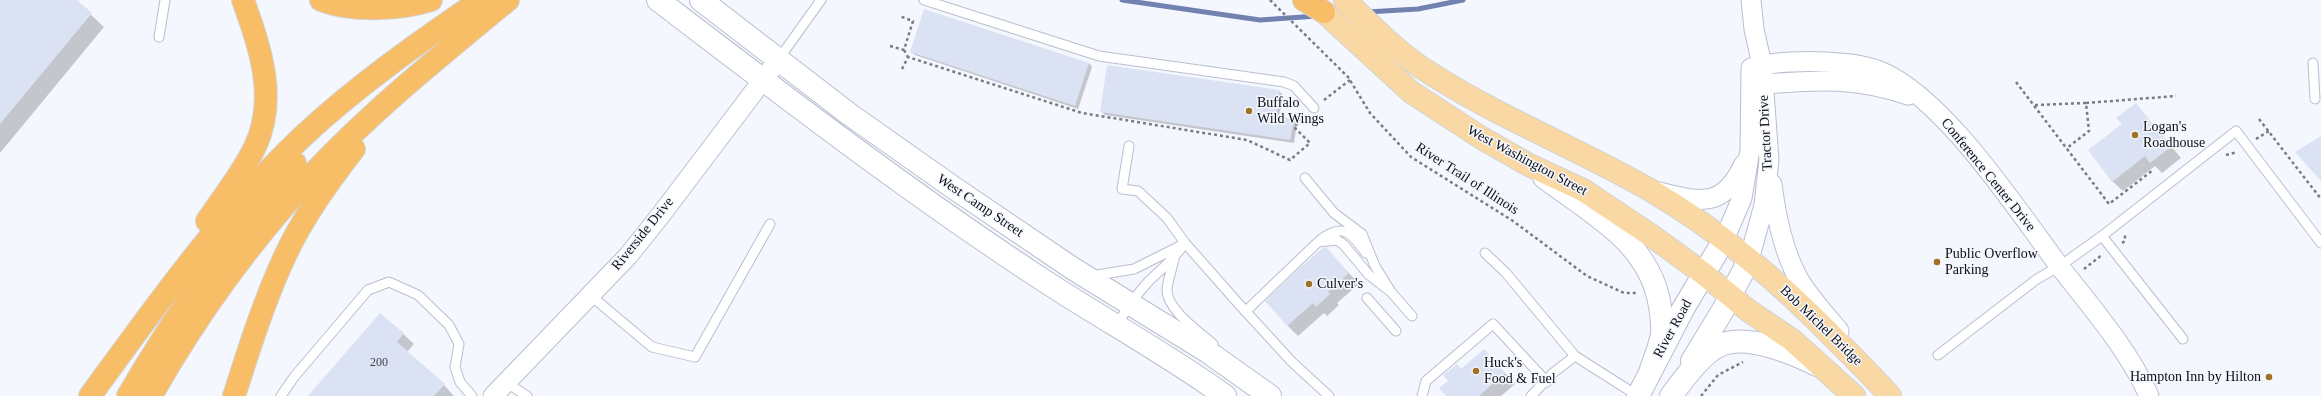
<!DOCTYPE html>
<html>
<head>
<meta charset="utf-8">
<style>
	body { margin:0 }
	canvas { display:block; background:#f4f7fe }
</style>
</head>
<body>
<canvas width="2321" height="396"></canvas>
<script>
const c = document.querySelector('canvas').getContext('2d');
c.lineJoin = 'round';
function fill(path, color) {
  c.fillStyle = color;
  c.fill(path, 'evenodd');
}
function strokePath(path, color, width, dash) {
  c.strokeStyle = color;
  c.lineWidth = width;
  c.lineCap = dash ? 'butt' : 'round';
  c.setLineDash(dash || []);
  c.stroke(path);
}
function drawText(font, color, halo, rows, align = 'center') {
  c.font = font + ' "Times New Roman",serif';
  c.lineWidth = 3;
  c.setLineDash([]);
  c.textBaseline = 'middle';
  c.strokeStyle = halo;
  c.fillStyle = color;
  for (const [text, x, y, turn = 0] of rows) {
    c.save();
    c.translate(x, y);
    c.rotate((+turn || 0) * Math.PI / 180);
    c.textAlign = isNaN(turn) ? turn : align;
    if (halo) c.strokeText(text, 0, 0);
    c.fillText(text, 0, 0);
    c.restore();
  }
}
const shadow = new Path2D(`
	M0 0H75L104 27 0 153Z
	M911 52 1089 63 1092 67 1078 109 915 55Z
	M1279 91 1283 95 1279 117 1293 120 1297 123 1294 143 1105 115 1101 111Z
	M2136 104 2181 158 2162 173 2155 166 2123 191 2112 181 2123 124Z
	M1336 259 1359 284 1337 303 1339 305 1327 316 1324 313 1298 336 1287 325Z
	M381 314 414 344 407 352 444 385 454 396H309Z
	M1484 350 1515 384 1501 396H1447L1462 370Z`);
const stream = new Path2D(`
	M1122 0 1260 20 1317 16
	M1367 12 1418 9 1463 0`);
const building = new Path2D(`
	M0 0H77L92 13 0 124Z
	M924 9 1089 63 1075 106 910 52Z
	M1107 65 1280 90 1276 116 1294 119 1290 140 1100 112Z
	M2136 103 2171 147 2150 163 2145 156 2112 182 2088 150 2122 124 2116 118Z
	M2321 136V181L2295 152Z
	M1326 247 1349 273 1328 292 1330 294 1316 307 1313 303 1287 326 1265 301 1303 265 1323 248Z
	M380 313 404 333 397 342 445 384 434 396H308Z
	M1484 349 1505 373 1479 396H1446L1439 388 1448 381 1443 375 1457 364 1461 369Z`);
const path = new Path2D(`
	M1270 0 1348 77 1370 113 1411 157 1513 221 1587 276 1624 293H1638
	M890 46 904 50 913 21 899 16
	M904 50 908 57
	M902 69 908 57 1082 113 1247 140 1290 160 1310 143 1294 127 1306 116
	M2016 82 2109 204 2153 170
	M1324 100 1350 80
	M2086 103 2176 96
	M2035 105 2086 103 2089 131 2067 148
	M2259 119 2321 199
	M2256 139 2269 131
	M2226 155 2237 152
	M2122 243 2125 241V234
	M2084 269 2102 255
	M1701 396 1718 375 1743 362`);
const service = new Path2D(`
	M924 0 1099 56 1284 82 1294 86 1314 108
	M159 37 165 0
	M778 60 821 0
	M2313 63 2315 99
	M1129 146 1122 189 1138 191 1167 218 1185 243 1237 302 1292 362 1329 396
	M1305 178 1334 213 1362 234 1375 266 1391 292 1412 316
	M2102 236 2183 339
	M1320 240C1344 222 1351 233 1366 253
	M1485 253 1506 273 1575 356 1638 396
	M1174 259C1172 269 1168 279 1167 289 1166 309 1199 332 1213 344
	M1091 276 1134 269 1184 244
	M590 295 652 347 695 357 770 224
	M1367 298 1396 331
	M1246 311 1318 242 1337 240 1344 245 1369 275 1391 292
	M1117 325C1126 310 1136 295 1148 282 1163 267 1173 261 1185 243
	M1938 355 2037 279 2060 266 2102 236 2236 131 2321 243
	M507 383 527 396
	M281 396 294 377 368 290 389 282 418 295 449 325 459 344 455 367 460 382 472 396
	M1422 396 1426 381 1493 324 1547 382
	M1531 396 1553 373 1575 356`);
const minor = new Path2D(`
	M1751 68C1782 59 1850 59 1880 71 1945 98 2017 210 2060 267 2092 308 2128 349 2149 396
	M1751 85C1811 81 1848 75 1908 95
	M1772 184C1776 216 1783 250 1798 278 1809 297 1825 314 1839 331
	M1659 192C1701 202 1723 209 1744 164
	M1724 240 1742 198 1750 150 1751 68
	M1749 260 1764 205 1769 160 1762 65 1754 29 1751 0
	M493 396 628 256 660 216 778 60`);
const secondary = new Path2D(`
	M658 0C784 96 910 193 1043 280 1104 320 1167 354 1225 396
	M701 0 849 114 954 188 1072 268 1208 352 1270 396
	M1544 177C1589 212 1647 240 1659 301 1661 312 1663 323 1662 334 1660 346 1655 358 1651 369
	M1692 361 1723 310 1749 260
	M1638 396 1683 309 1724 240
	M1671 396C1683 380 1703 351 1723 344 1750 335 1793 353 1817 365`);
const primary = new Path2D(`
	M1345 0C1369 23 1392 47 1419 66 1492 115 1574 146 1650 190 1721 231 1784 286 1840 344 1857 361 1874 378 1890 396
	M1324 12 1411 92 1480 137 1529 165 1583 190 1652 236 1704 274 1749 311 1792 340 1854 396`);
const motorway = new Path2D(`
	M321 0C351 12 400 10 431 0
	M1304 0 1324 12
	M207 221C223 197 242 174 255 147 278 98 260 48 243 0
	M90 396C155 307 220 215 301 138 355 87 419 42 481 0
	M128 396C176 312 232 236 295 163
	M151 396C195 318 248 245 308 179 369 113 440 56 508 0
	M234 396C249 349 264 301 285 256 303 217 328 183 354 149`);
const markers = [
	[1249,111,4,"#a07124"],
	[2135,135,4,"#a07124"],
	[1937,262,4,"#a07124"],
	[1309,284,4,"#a07124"],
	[1476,371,4,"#a07124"],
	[2269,377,4,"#a07124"]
];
const numberNames = [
	["200",379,363]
];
const poiNames = [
	["Buffalo",1257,103],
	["Wild Wings",1257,119],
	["Logan's",2143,127],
	["Roadhouse",2143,143],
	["Public Overflow",1945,254],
	["Parking",1945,270],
	["Culver's",1317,284],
	["Huck's",1484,363],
	["Food & Fuel",1484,379],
	["Hampton Inn by Hilton",2261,377,"right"]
];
const streetNames = [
	["Tractor Drive",1766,133,-93],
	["West Washington Street",1527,161,28],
	["Conference Center Drive",1988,175,51],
	["River Trail of Illinois",1467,179,33],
	["West Camp Street",980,206,34],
	["Riverside Drive",643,234,-51],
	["Bob Michel Bridge",1821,326,44],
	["River Road",1673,329,-61]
];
fill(shadow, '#0003');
strokePath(stream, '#7282b0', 5);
fill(building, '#dbe2f3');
strokePath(service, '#b9bfcf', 11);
strokePath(minor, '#b9bfcf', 21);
strokePath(secondary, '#b9bfcf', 24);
strokePath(primary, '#d3d4d5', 24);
strokePath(motorway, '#d3d4d5', 24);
strokePath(path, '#797c82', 2.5, [3, 3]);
strokePath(service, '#fff', 9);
strokePath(minor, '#fff', 19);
strokePath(secondary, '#fff', 22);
strokePath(primary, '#fad8a4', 22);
strokePath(motorway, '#f7be67', 22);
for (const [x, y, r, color] of markers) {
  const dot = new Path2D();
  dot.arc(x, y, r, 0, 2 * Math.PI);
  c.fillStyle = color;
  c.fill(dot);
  strokePath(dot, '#f4f7fe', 1.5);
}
drawText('12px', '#40434b', null, numberNames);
drawText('14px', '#0c0e13', '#f4f7fe', poiNames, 'left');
drawText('14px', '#0c0e13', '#f4f7fe', streetNames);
</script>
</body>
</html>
